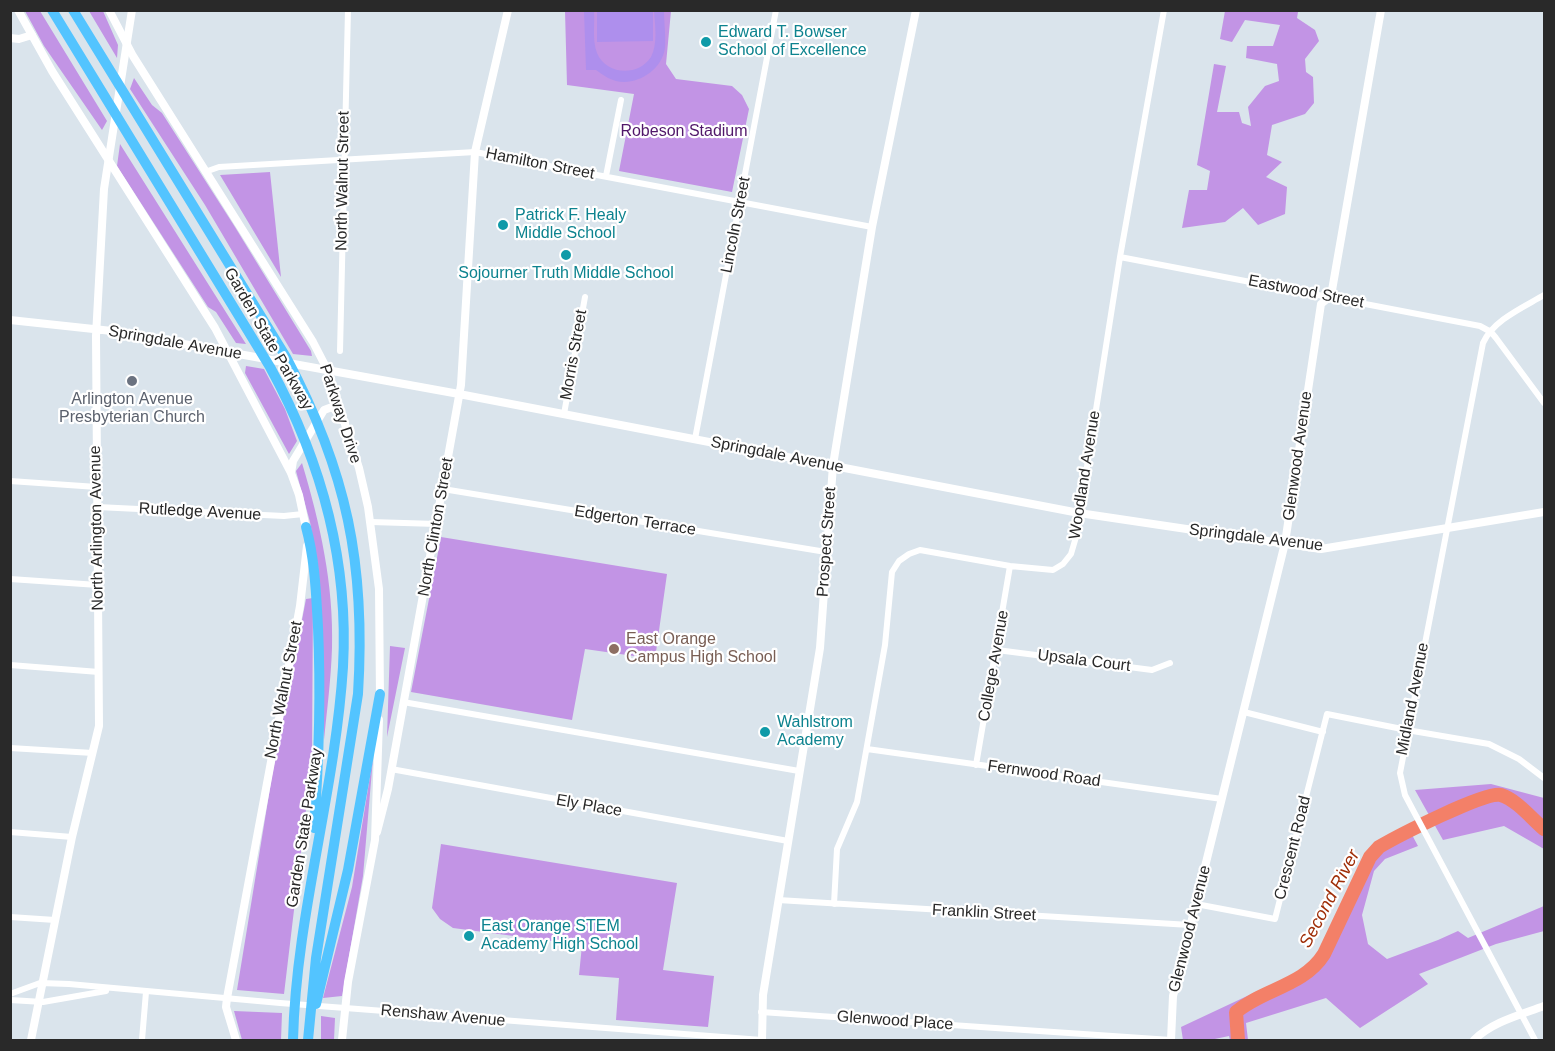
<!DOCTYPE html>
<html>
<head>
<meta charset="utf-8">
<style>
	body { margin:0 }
	#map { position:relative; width:1555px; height:1051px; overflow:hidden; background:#dae4ec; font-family:Helvetica,sans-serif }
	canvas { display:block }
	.frame { position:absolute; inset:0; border:12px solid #292929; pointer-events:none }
</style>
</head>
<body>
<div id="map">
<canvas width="1555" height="1051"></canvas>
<div class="frame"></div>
</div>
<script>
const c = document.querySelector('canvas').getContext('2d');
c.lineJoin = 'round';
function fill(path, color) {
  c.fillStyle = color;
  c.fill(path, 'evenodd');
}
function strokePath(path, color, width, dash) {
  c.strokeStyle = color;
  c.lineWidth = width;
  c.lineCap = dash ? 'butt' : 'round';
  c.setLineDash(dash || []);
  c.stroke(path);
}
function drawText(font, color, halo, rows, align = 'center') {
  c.font = font + ' Helvetica,sans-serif';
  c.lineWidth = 4.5;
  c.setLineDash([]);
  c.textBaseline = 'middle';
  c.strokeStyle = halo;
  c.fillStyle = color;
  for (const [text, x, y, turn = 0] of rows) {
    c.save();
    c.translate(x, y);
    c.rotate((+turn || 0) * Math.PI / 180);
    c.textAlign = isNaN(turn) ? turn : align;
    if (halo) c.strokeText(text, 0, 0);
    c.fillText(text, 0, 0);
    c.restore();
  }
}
const green = new Path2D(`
	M25 11H40L107 121 102 130 44 46Z
	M89 11H103L118 45 117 58Z
	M565 11H671L666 64 676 79 732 86 742 95 749 109 732 192 619 171 634 94 567 85Z
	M1225 11H1309L1298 12 1297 18 1315 30 1319 41 1305 59 1306 72 1313 77 1314 103 1305 114 1272 125 1267 155 1282 162 1266 177 1287 187 1285 214 1258 225 1243 208 1225 222 1182 228 1189 190H1207L1210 171 1197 165 1214 64 1226 66 1217 112H1239L1242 123 1251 126 1248 107 1265 86 1279 81 1277 64 1246 58 1247 46H1273L1280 25 1245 20 1232 42 1220 39Z
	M134 78 152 105 162 113 235 227 311 351 312 356 293 354 205 205 130 89Z
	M120 144 246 344 236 343 216 312 208 307 117 166Z
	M270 172 281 277 220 175Z
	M246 366 264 369 285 409 297 441 289 454 245 373Z
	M302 463C320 523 334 585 332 648 331 679 327 710 324 740L318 566 310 522 296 471Z
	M441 537 667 574 655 659 585 649 572 720 411 692Z
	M313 598 312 759 284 994 237 990 272 776 306 599Z
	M390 646 405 648 387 737Z
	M373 758 363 876 342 996 323 998 352 887Z
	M1491 784 1544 798V849L1504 826 1443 840 1415 790Z
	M1411 833 1418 846 1385 859 1374 871 1362 915 1368 944 1387 959 1438 940 1458 931 1468 938 1544 906V931L1496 944 1419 974 1428 984 1360 1028 1326 998 1246 1023 1248 1040H1230L1229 1036 1210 1040H1183L1181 1027 1311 966 1370 854Z
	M441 844 677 883 663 970 714 976 708 1027 616 1020 619 978 579 975 582 945 453 928 440 919 432 908Z
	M234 1011 282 1013 281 1040H242Z
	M321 1016 335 1018 334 1040H321Z`);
const pitch = new Path2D(`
	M584 11H594C595 24 592 40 597 53 606 75 638 77 651 57 658 44 655 25 654 11H664C664 23 666 36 665 48 662 70 637 86 616 81 608 79 602 74 596 70H586Z
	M597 11H653V41L597 42Z`);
const river = new Path2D(`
	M1238 1040 1236 1012C1263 989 1304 986 1324 954L1370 857 1379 847C1396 837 1485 791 1501 795 1517 800 1532 819 1544 829`);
const minor = new Path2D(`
	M205 172 219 167 475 152 872 227
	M606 176 621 100
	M1120 257 1480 326 1491 332 1496 338 1544 403
	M340 351 348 10
	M564 414 585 297
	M695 439 776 10
	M10 481 97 487
	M443 489 826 552
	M97 507 284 516 303 514
	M371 522 437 524
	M10 579 98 585
	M997 650 1152 670 1170 663
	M10 665 99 672
	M403 702 799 771
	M1244 712 1323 732
	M10 748 93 753
	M867 749 1222 799
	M976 765 1010 566
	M391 769 788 841
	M10 832 72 837
	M778 900 1190 925
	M834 904 837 849 857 802 885 645 892 572 899 561 909 554 920 550 1010 566 1053 570 1063 564 1071 554 1076 537 1120 257 1164 10
	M1196 904 1275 919 1327 714 1407 730 1489 744 1519 759 1544 778
	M10 917 55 920
	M10 994 40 983 69 984 280 1003 762 1040
	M10 1000 43 1002 106 991
	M761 1012 1171 1040
	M142 1040 146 992
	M1535 1040 1405 795 1400 773 1483 343C1493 320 1524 307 1544 295`);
const tertiary = new Path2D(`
	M10 38 19 39 32 35
	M10 320 112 331 459 394 1079 513 1321 549 1544 512
	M377 832 388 789 461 385 475 152 508 10
	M31 1040 72 837 99 726 96 336 104 189 132 10
	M762 1040 763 995 820 648 833 465 872 227 916 10
	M1171 1040 1173 996 1285 543 1321 304 1331 296 1381 10
	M1474 1040C1492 1022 1520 1015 1544 1006`);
const secondary = new Path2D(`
	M18 10 52 71 215 328 291 473 299 495 307 533
	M109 10 133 56 313 342 328 371 359 468 368 507 379 589 380 698
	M291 473 293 461 324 410 332 407 339 414
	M236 1040 226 1007 227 998 300 606 307 546
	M342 1040 348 982 375 840 379 720`);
const motorway = new Path2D(`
	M52 10 270 367C321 460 349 560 343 667 335 793 296 915 293 1040
	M73 10 286 357C347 471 366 565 358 694L316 958 308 1040
	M306 527C315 560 316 593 318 627 321 694 319 761 314 828
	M316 1004 348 870 380 694`);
const markers = [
	[706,42,6,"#0f9aa8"],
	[503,225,6,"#0f9aa8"],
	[566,255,6,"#0f9aa8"],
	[132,381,6,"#6b7280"],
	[614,649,6,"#8d6e63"],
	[765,732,6,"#0f9aa8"],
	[469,936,6,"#0f9aa8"]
];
const cultureNames = [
	["Edward T. Bowser",718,33],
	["School of Excellence",718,51],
	["Patrick F. Healy",515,216],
	["Middle School",515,234],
	["Sojourner Truth Middle School",566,274,"center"],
	["Wahlstrom",777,723],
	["Academy",777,741],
	["East Orange STEM",481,927],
	["Academy High School",481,945]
];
const parkNames = [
	["Robeson Stadium",684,132]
];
const streetNames = [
	["Hamilton Street",540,164,11],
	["North Walnut Street",343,181,-89],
	["Lincoln Street",736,225,-79],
	["Eastwood Street",1306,292,11],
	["Garden State Parkway",268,339,60],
	["Springdale Avenue",175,343,10],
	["Morris Street",574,355,-80],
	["Parkway Drive",340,414,72],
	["Springdale Avenue",777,455,11],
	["Glenwood Avenue",1298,456,-82],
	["Woodland Avenue",1085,475,-81],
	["Rutledge Avenue",200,512,3],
	["Edgerton Terrace",635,521,9],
	["North Clinton Street",436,527,-80],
	["North Arlington Avenue",97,528,-91],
	["Springdale Avenue",1256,538,7],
	["Prospect Street",827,542,-86],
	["Upsala Court",1084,661,7],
	["College Avenue",994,666,-80],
	["North Walnut Street",284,690,-79],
	["Midland Avenue",1413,699,-79],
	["Fernwood Road",1044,774,8],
	["Ely Place",589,806,10],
	["Garden State Parkway",305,828,-81],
	["Crescent Road",1293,848,-76],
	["Franklin Street",984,913,3],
	["Glenwood Avenue",1190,929,-76],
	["Renshaw Avenue",443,1016,5],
	["Glenwood Place",895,1021,4]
];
const worshipNames = [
	["Arlington Avenue",132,400],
	["Presbyterian Church",132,418]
];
const educationNames = [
	["East Orange",626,640],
	["Campus High School",626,658]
];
const waterNames = [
	["Second River",1330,899,-62]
];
fill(green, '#c294e5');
fill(pitch, '#ae8fed');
strokePath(river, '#f38068', 14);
strokePath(minor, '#fff', 6);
strokePath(tertiary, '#fff', 8);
strokePath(secondary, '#fff', 8);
strokePath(motorway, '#53c4ff', 10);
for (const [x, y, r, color] of markers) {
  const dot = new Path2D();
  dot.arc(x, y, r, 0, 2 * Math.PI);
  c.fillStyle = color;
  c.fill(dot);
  strokePath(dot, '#fff', 2);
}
drawText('16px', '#0d838f', '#fff', cultureNames, 'left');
drawText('16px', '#501769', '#fff', parkNames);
drawText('16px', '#292929', '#fff', streetNames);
drawText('16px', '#5b616d', '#fff', worshipNames);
drawText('16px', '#785e54', '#fff', educationNames, 'left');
drawText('italic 18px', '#9f2e08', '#fff', waterNames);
</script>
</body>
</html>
